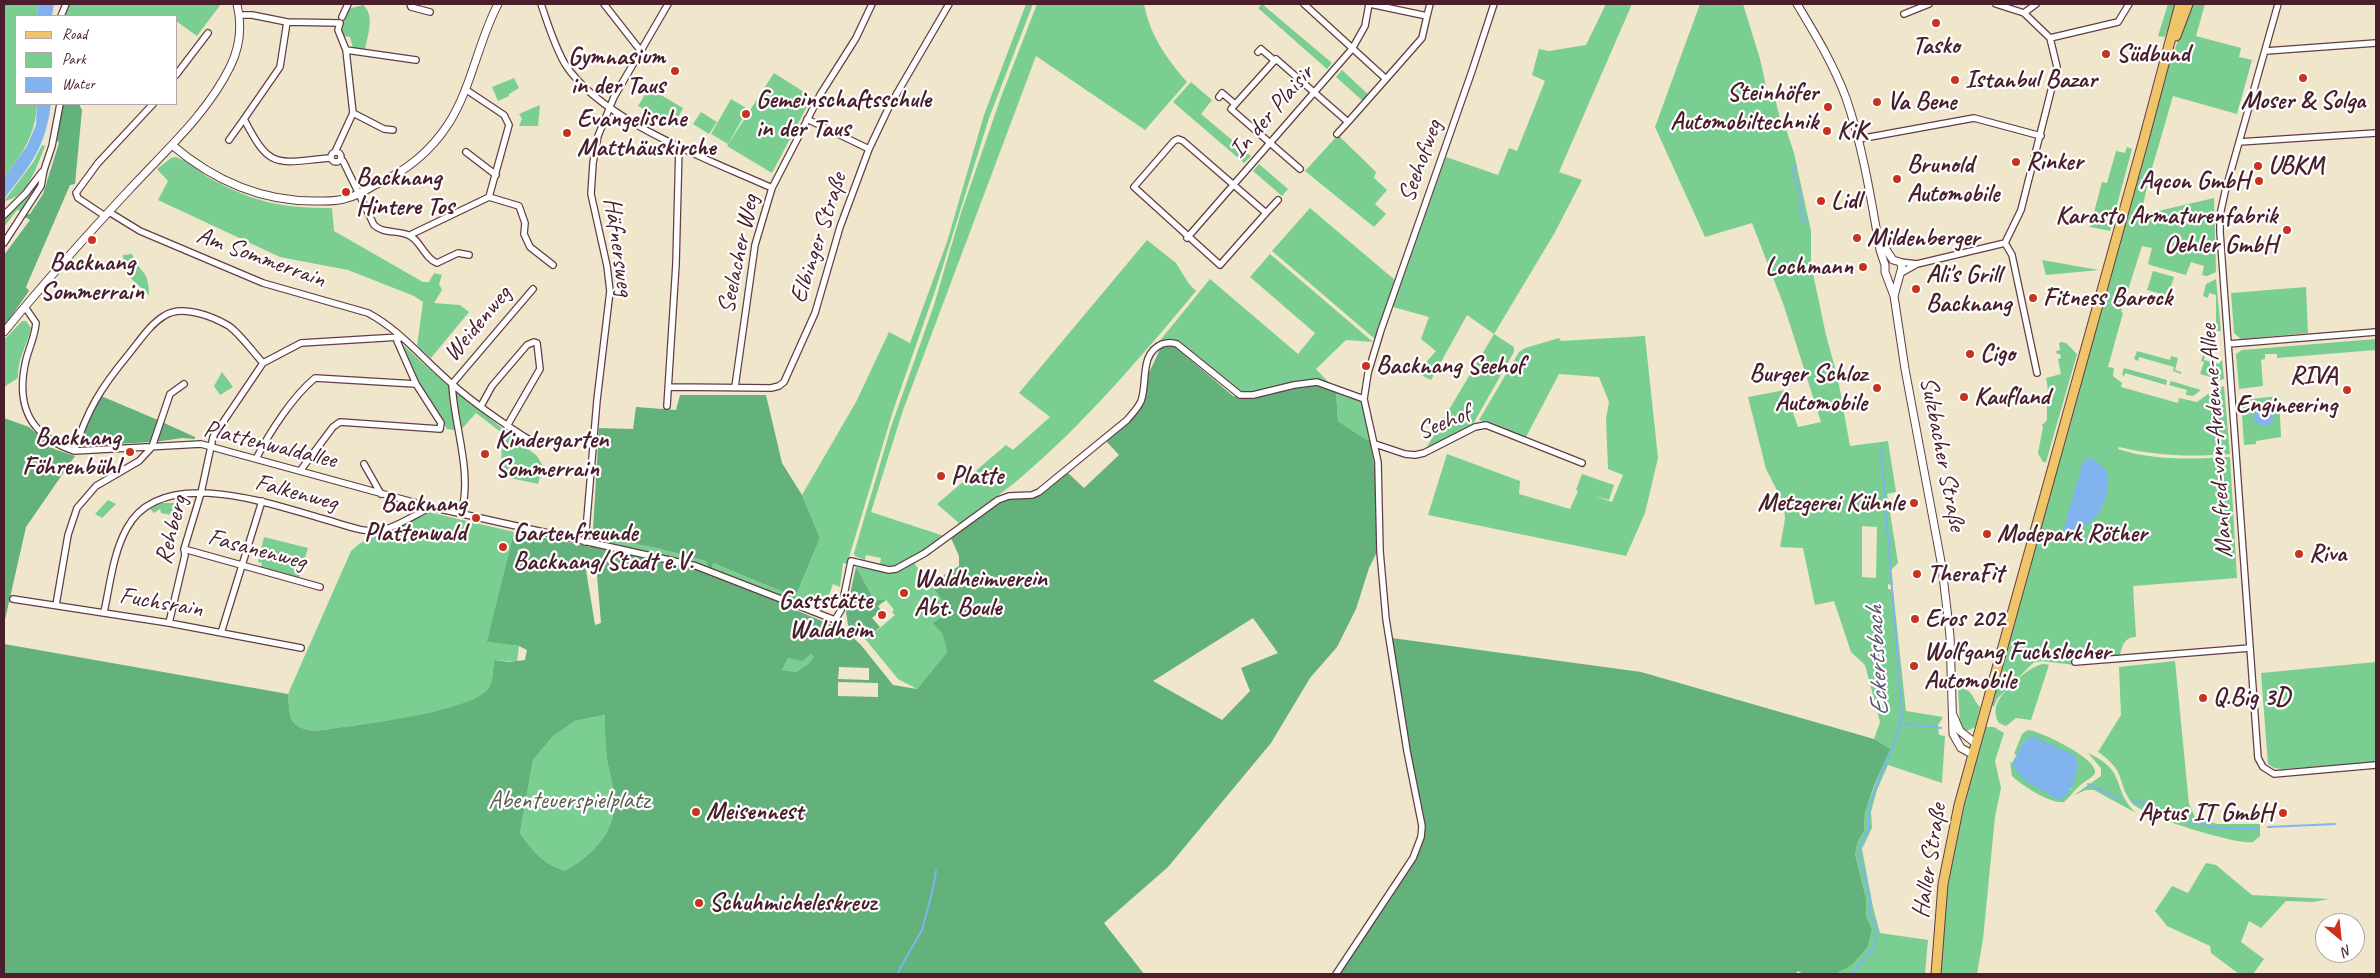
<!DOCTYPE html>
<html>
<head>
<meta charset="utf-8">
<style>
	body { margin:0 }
	#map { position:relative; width:2380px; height:978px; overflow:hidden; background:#f0e6cb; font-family:Caveat,sans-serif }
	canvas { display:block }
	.frame { position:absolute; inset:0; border:5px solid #4a1f2b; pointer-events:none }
	.legend { position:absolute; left:15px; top:15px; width:162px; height:90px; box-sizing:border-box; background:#fff; border:1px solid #b7a5aa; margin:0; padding:6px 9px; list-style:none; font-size:15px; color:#4a1f2b }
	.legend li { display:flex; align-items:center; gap:10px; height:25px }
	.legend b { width:25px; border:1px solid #b7a5aa }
	.north { position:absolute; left:2315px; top:913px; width:50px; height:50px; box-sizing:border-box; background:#fff; border:1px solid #b7a5aa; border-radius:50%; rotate:152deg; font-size:14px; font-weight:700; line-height:20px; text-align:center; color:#4a1f2b }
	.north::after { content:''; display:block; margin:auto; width:18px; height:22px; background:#c8321e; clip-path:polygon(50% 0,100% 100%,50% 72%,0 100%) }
</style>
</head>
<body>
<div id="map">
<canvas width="2380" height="978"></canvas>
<div class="frame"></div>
<ul class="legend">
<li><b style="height:6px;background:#f0c469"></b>Road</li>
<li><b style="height:14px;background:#7ace91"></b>Park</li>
<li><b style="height:14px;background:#81b3ee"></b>Water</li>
</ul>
<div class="north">N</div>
</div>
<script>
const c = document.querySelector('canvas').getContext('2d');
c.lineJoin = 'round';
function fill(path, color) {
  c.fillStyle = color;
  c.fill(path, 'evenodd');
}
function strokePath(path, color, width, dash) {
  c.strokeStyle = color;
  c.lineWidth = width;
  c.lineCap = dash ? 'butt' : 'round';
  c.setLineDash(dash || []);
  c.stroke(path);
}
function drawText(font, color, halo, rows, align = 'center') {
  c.font = font + ' Caveat,sans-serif';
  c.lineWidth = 4.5;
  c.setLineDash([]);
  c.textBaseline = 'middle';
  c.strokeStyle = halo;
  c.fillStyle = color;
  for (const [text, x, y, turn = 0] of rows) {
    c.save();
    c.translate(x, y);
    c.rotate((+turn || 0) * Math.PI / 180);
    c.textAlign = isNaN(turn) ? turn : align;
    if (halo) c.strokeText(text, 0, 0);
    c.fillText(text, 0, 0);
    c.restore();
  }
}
const green = new Path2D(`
	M4 4H38L37 16H16V104H37C35 137 23 152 4 178Z
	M69 4H221L197 36 176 21V16H65Z
	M1026 4H1033L989 118 936 288 893 411 847 564 843 563 840 587 833 584 828 598 837 602 822 610 795 599 820 538 802 495 856 402 889 332 910 343 947 242 984 115Z
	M1037 4H1144C1150 35 1166 58 1187 82L1145 130 1036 56 902 413 871 512 944 536C925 550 904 572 880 564L881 558 866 555 865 560 855 556 854 553 891 427 934 305 961 213 1001 97Z
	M1262 4 1332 63 1327 69 1258 8Z
	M1606 4H1632L1559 172 1582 180 1554 234 1494 334 1514 347V352L1473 424 1425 450 1494 334 1467 315 1431 380 1417 373 1436 351 1421 339 1429 317 1393 307 1446 157 1498 175 1509 148 1517 151 1545 81 1532 75 1539 49 1549 51 1586 45Z
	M1700 4H1743L1760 59 1768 95H1774L1780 118 1784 123 1794 153 1811 231V264L1826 335 1838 379 1850 446 1888 441 1896 492 1887 494 1898 563 1891 570 1893 585 1888 584V589L1893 590 1906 711 1943 717 1938 725 1939 735 1945 736 1942 783 1888 765 1877 790 1871 812 1872 828 1862 849 1873 907 1880 933 1928 940 1925 974H1836L1852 965 1868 947 1872 929 1866 916V898L1855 854 1858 841 1864 831 1865 811 1889 749 1874 739 1880 722 1865 665 1851 652 1834 601 1815 605 1803 548 1780 547 1785 519 1784 504 1766 469 1748 397 1785 390 1798 427 1821 422 1784 306 1752 223 1705 237 1655 127ZM1862 526 1877 527 1876 578 1862 577Z
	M2168 4H2176L2165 37 2158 36Z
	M2191 4H2205L2196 36 2241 48 2239 57 2252 60 2237 114 2173 96 2148 182 2141 215 2214 198 2216 272 2207 276 2202 275 2204 266 2191 262 2186 275 2150 265 2148 263 2152 248 2142 246 2121 312 2123 313 2108 367 2114 368 2113 376 2122 383 2121 387 2178 403 2179 398 2197 402 2212 391 2224 386 2230 454C2192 457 2156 456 2119 447L2118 449C2155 461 2192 459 2230 457L2237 578 2133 586 2136 637C2125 637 2122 645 2120 655L2075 658V665L2041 661 2033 663 1997 699 1994 707 1992 706 2165 77Z
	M363 5C375 14 368 36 365 49L353 48 350 37 344 36 341 28 348 9Z
	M1342 70 1371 97 1365 103 1336 77Z
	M774 73 812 97 772 173 727 146Z
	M514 78 519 88 509 94V96L498 101 492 87Z
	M1191 82 1212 100 1201 114 1251 156 1244 163 1173 102Z
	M649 88 683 108 673 127 638 106Z
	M731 99 748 109 728 144 711 134Z
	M540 105 538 126H519L522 119 519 114Z
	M701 112 717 122 709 134 693 124Z
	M1338 135 1376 172 1374 178 1387 190 1375 204 1386 214 1374 227 1305 171Z
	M42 145 45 146C37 165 28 198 4 201L34 161Z
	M2127 147 2132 149 2110 231 2090 227 2102 182 2107 183 2116 151 2125 153Z
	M176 157C190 162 200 173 213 180 256 203 284 208 332 208L334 231 423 282H429L434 273 442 275 439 284 442 290 434 303 460 305 469 312 431 358 417 346 423 302 414 296 348 270 280 257 158 200 168 181 157 169 171 158Z
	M1259 164 1288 189 1282 196 1253 171Z
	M38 183 39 186 20 211 17 210 4 227V220Z
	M1310 208 1396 281 1375 339 1272 251Z
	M1147 240 1176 263 1189 284 1196 291C1141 357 1084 424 1018 480 1000 495 979 509 960 524L937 504 1006 445 1013 450 1050 417 1019 393Z
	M132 254C139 274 149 268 149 295L124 272 123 255Z
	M1270 254 1373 342 1346 340 1316 369 1330 384 1311 380 1244 394 1236 391 1174 339 1158 343 1210 279 1298 354 1315 333 1250 277Z
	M2042 260 2099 270 2046 275Z
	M2153 271 2174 277 2168 296 2147 290Z
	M2216 279 2221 331H2216V295L2209 293 2208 298 2203 296 2206 284Z
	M2306 287 2308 333 2241 339 2234 333 2231 293Z
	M22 321H26L31 328C27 346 17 359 18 378L4 387V340Z
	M1645 336 1658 458 1645 513 1626 556 1428 515 1447 454 1520 481 1519 494 1570 509 1578 491 1576 490 1582 474 1614 485 1609 500 1594 496 1612 502 1623 475 1608 469 1606 419 1609 402 1599 377 1559 374 1525 439 1479 420 1519 352 1525 348 1559 338 1561 341Z
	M2376 339V350L2277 358V354H2265V359L2261 360 2263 386 2239 389 2236 354 2242 350Z
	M2062 342 2066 343 2077 354 2046 462H2043L2038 453 2043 427 2042 425 2047 420C2046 403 2050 395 2046 378L2061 374 2058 359 2061 358 2060 354H2057L2056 351 2060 350 2059 343Z
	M403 345 445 383 537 456 543 466 538 484 501 476 502 433 476 413 460 431 447 429 419 382Z
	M2137 351 2170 360 2171 356 2178 358 2175 370 2181 372V374L2173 371 2174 367 2139 357 2138 361 2134 359Z
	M2203 355 2205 356 2204 360 2219 364 2222 359 2224 379 2213 382 2214 378 2200 374 2204 362 2201 361Z
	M2124 368 2167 380 2166 385 2125 373 2124 377 2122 374Z
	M222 372 233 387 220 395 214 386Z
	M2171 381 2201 390 2193 396 2186 395 2187 390 2169 385Z
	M1336 392 1362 400 1370 440 1365 439 1338 421Z
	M2279 396 2281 437 2256 441V444L2244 445 2241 400Z
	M108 500 116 504 102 518 95 514Z
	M161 503H174L172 515 161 513 160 509 154 513 150 509Z
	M424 511 514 532 488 642 519 646 517 662 494 660C493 668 493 680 490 687 475 713 346 726 315 731 288 727 290 718 288 694L351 551 359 544Z
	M264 537 308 548 299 578 261 567 262 563 258 562Z
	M595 537 657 548 706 561 708 566 594 541Z
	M713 563 788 594 790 597 789 599 712 569Z
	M914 563 950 611 942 633 947 652 917 689 898 679 866 640 895 615 892 612 894 610 886 600 874 599 856 567 895 573Z
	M811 654 814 657 808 664 796 672 782 670 788 658 802 660Z
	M2175 661 2189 804 2195 817 2217 824H2260V836L2253 842C2236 845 2141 816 2131 802 2116 780 2127 772 2098 752L2121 715 2119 667Z
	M2376 662V762L2282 769 2274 768 2268 764 2261 673Z
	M2044 664 2049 665 2031 720 2016 718 2006 726 1999 723C1996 719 1994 710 1997 704 2001 692 2031 664 2044 664Z
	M1958 688C1973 688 1972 699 1980 707L1975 727 1967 731 1960 726Z
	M606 715C605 732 605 748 608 765 611 779 615 793 614 807 613 835 588 859 564 871 542 862 534 853 520 833L533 760 553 736 575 721Z
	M1986 727H1994L2004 733 1995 761 2001 788 1995 817 1983 939 1977 974H1940L1945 908 1953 848Z
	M2028 730C2040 731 2099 759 2095 773 2093 777 2087 780 2083 783 2075 789 2071 796 2064 802 2052 805 2021 785 2012 776L2010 762 2015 765C2024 788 2049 786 2071 790L2072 782 2025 740 2018 755 2014 754 2022 734Z
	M2088 753C2128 771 2111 789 2136 813L2094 790H2086L2074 795 2101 776V768Z
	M2206 863 2216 865 2252 895 2329 899 2313 902 2286 901 2261 928 2249 921 2241 942 2264 959 2253 974H2239L2211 953 2210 946 2167 926 2155 911 2172 886 2188 893Z`);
const forest = new Path2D(`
	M62 104H79L82 110 75 184 70 185 26 287 29 291 4 327V255L30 220 25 217 27 214H30L43 194 59 143 57 140Z
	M1174 346 1233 396 1245 398 1312 384 1336 392 1338 421 1365 439 1370 440 1377 483 1378 550 1369 568 1356 609 1337 647 1310 678 1271 743 1168 867 1104 923 1144 974H4V644L288 694C290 718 288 727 315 731 345 726 477 713 490 686 493 679 493 668 494 660L510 662 525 660 527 650 519 646 487 642 514 532 592 547 599 428 633 429 636 407 676 410 680 395H766L782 463 802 495 820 538 791 608 846 631 861 645 893 685 917 689 947 652 942 633 933 623 950 611 930 584 959 566V556L951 538 998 504 1010 499 1032 497 1046 491 1068 473 1084 488 1119 455 1105 440 1124 427 1140 410 1145 399 1148 375 1161 347ZM595 537 657 548 706 561 708 566 594 541ZM596 563 601 623 595 625 585 564ZM713 563 788 594 790 597 788 599 712 569ZM1253 618 1278 653 1241 668 1250 691 1222 720 1153 681ZM811 654 814 657 808 664 796 672 782 670 788 658 802 661ZM839 667 869 668V680L838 679ZM838 682 878 683V697L838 696ZM605 715C605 732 605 748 608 765 611 779 615 793 614 807 613 835 588 859 564 871 542 862 534 853 520 833L533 760 553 736 575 721Z
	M101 396 158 420 151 442 84 446 80 444 84 428Z
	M4 418 29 427 54 449 75 456 26 527 4 624Z
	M162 422 195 437V439L182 438 155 442Z
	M856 567 874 599 886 600 878 606 881 610 872 618 880 627 866 640 848 625 846 612Z
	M1392 638 1641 672 1874 739 1890 749 1874 786 1865 812 1864 831 1858 841 1855 854 1866 898V916L1872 929 1868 947 1852 965 1836 974H1803L1798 971 1795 974H1338L1418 853 1424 838V817L1408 742Z`);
const water = new Path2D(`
	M38 4H54L52 16H37Z
	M37 104H51C45 149 31 164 4 199V178L27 146 36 125Z
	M2254 416a10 10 0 1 1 20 0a10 10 0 1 1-20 0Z
	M2093 458 2108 472C2110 501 2096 529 2066 533L2063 531 2083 462 2087 459Z
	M2032 736 2076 756C2080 770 2073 793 2060 800L2027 782 2018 773 2012 763 2025 740Z`);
const stream = new Path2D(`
	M1796 165 1792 171 1799 190 1803 220 1807 222
	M1901 723 1941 728
	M2088 784 2121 800
	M2132 800 2158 810 2174 812 2190 822 2216 828H2257
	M2268 827 2335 824
	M897 974 922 930 933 889 936 871
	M1852 974 1875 946 1876 928 1870 914V897L1859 856 1860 845 1869 828V810L1876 786 1896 739 1902 716 1881 448`);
const minor = new Path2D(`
	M410 4 411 7 430 12
	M541 4C548 24 554 45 565 64 601 121 710 160 772 188
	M604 4 640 50
	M1304 4 1386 79 1422 38 1427 16 1370 4
	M2278 4 2225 192 2220 215V232L2258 758 2263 767 2274 774 2376 765
	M2024 13 2036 4
	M1904 14 1929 4
	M239 15H252L287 22 280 67 244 119C271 172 277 162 331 158
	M61 16 66 4
	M1427 16 1430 4
	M342 17 348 4
	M287 22 340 23 338 30 346 50 353 113 335 152
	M2050 38 2118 22 2129 4
	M346 50 416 60
	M2266 51 2376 43
	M1258 52 1261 49 1275 61
	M176 75 208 33
	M465 89 504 115 509 125 489 197 519 206 525 223 524 234 530 247 553 265
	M1219 97 1222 93 1235 104
	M353 113 384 129 393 130
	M807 119 869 149
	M1337 134 1348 122
	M1178 139 1183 141 1266 213 1220 265 1134 187 1174 141Z
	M1859 139 1974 118 2041 136
	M229 140 244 119
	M2239 142 2376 133
	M331 157a5 5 0 1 1 10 0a5 5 0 1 1-10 0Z
	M466 152 496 175
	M341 160 343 161 374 225C383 234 397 230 408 235 420 239 424 258 437 263L458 253 469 255
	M1300 169 1231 109 1276 59 1348 122 1386 79
	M109 212 140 231 263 283 368 313C400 330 424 360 451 383 477 406 507 426 536 444
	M1266 213 1278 200
	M4 215 26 193 42 172
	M105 216 78 198 76 193 98 163 153 104
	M410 235 489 197
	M1187 238 1352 49 1365 26 1369 4
	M4 243 41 186 44 170 52 146 60 104
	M2005 243 2012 255 2037 373
	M1900 262 1917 264
	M1901 273 1917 264 2005 243 2021 210 2057 67 2050 38 2024 13 1996 4
	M25 307 36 323C35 336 29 348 26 360 15 406 30 436 74 451L201 444 431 507 696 566 835 620 841 610 851 561 889 570 896 569 925 553 998 500 1009 496 1032 495 1039 492 1127 420C1132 414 1138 408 1141 401 1148 382 1139 354 1162 344 1168 342 1172 342 1177 344L1240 395H1253L1294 385 1317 382 1364 399
	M2228 344 2376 332
	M452 384C454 427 473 472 461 514
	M452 384 533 289
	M669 387 771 388 779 386 784 382 815 313 840 227 869 149 889 107 949 4
	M735 387 755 245 772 188 820 95 856 38 872 4
	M481 406 492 386 527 345 534 342 537 343 540 369 507 426
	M667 406 676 264 679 146
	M1375 444 1405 454 1415 455 1424 453 1475 427 1486 425 1582 463
	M74 451C88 409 100 389 128 355 139 342 149 325 164 316 181 304 212 316 229 326 241 335 252 351 263 363
	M256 459C269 433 293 396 315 378L416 384
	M364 464 381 494
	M585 542 597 400 610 291 607 266 591 194 593 163 598 136 614 97 668 4
	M184 549 320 587
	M13 599 169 623 301 648
	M56 605 68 535 77 508 96 486 139 461 152 447 170 394 184 384
	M104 612C110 585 113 553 127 528 161 465 268 503 320 518 337 522 366 535 383 530 399 526 416 514 431 507
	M169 623 185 555 184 549 201 493 213 437 263 363 301 343 400 337 397 341 416 384 441 423 440 429 340 422 333 427 300 471
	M221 633 262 501
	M2075 662 2250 648
	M1336 974 1413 858 1421 837 1422 826 1407 751 1386 619 1380 551 1378 462 1364 399 1368 373 1381 330 1472 71 1494 4`);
const tertiary = new Path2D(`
	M1797 4C1815 34 1834 65 1846 98 1863 147 1871 199 1880 250L1885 265V272L1894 296 1905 369 1942 567 1950 636 1953 734 1961 748 1972 754
	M172 145C213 180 259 201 314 201 325 201 337 202 347 198 357 196 366 190 375 185 405 172 431 151 449 123 472 86 478 42 498 4
	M1881 242 1893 260 1900 262 1902 267 1894 296
	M4 332C44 283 86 236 129 190 164 152 207 114 230 67 240 47 242 25 237 4
	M1953 715 1960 731 1975 743`);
const primary = new Path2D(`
	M2176 36 2188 4
	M1936 974 1943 884 1959 805 2144 139 2180 4`);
const markers = [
	[1936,23,5,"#c8321e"],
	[2106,54,5,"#c8321e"],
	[675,71,5,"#c8321e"],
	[2303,78,5,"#c8321e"],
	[1955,80,5,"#c8321e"],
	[1877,102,5,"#c8321e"],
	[1828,107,5,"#c8321e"],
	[746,114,5,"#c8321e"],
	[1827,131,5,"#c8321e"],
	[567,133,5,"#c8321e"],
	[2016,162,5,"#c8321e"],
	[2258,166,5,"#c8321e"],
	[1897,179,5,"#c8321e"],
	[2259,181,5,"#c8321e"],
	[346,192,5,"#c8321e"],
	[1821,201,5,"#c8321e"],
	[2287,230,5,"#c8321e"],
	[1857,238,5,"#c8321e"],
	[92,240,5,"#c8321e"],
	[1863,267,5,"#c8321e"],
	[1916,289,5,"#c8321e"],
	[2033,298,5,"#c8321e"],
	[1970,354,5,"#c8321e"],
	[1366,366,5,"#c8321e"],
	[1877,388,5,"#c8321e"],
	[2347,390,5,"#c8321e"],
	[1964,397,5,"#c8321e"],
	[130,452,5,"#c8321e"],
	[485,454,5,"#c8321e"],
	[941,476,5,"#c8321e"],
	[1914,503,5,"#c8321e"],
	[476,518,5,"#c8321e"],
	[1987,534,5,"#c8321e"],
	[503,547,5,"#c8321e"],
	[2299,554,5,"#c8321e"],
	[1917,574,5,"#c8321e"],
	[904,593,5,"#c8321e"],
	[882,615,5,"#c8321e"],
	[1915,619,5,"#c8321e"],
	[1914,666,5,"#c8321e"],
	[2203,698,5,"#c8321e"],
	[696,812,5,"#c8321e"],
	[2283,813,5,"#c8321e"],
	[699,903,5,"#c8321e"]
];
const poiNames = [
	["Tasko",1936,46,"center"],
	["Südbund",2116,54],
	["Gymnasium",665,57,"right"],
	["in der Taus",665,86,"right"],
	["Istanbul Bazar",1965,80],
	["Steinhöfer",1818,93,"right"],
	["Automobiltechnik",1818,122,"right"],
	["Gemeinschaftsschule",756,100],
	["in der Taus",756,129],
	["Moser & Solga",2303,101,"center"],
	["Va Bene",1887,102],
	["Evangelische",577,119],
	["Matthäuskirche",577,148],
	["KiK",1837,131],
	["Rinker",2026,162],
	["Brunold",1907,165],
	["Automobile",1907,194],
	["UBKM",2268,166],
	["Backnang",356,178],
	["Hintere Tos",356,207],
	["Aqcon GmbH",2249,181,"right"],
	["Lidl",1831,201],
	["Karasto Armaturenfabrik",2277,216,"right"],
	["Oehler GmbH",2277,245,"right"],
	["Mildenberger",1867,238],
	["Backnang",92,263,"center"],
	["Sommerrain",92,292,"center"],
	["Lochmann",1853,267,"right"],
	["Ali's Grill",1926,275],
	["Backnang",1926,304],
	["Fitness Barock",2043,298],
	["Cigo",1980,354],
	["Backnang Seehof",1376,366],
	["Burger Schloz",1867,374,"right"],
	["Automobile",1867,403,"right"],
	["RIVA",2337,376,"right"],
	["Engineering",2337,405,"right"],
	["Kaufland",1974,397],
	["Backnang",120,438,"right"],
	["Föhrenbühl",120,467,"right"],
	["Kindergarten",495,440],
	["Sommerrain",495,469],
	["Platte",951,476],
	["Metzgerei Kühnle",1904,503,"right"],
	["Backnang",466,504,"right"],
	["Plattenwald",466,533,"right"],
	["Gartenfreunde",513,533],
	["Backnang/Stadt e.V.",513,562],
	["Modepark Röther",1997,534],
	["Riva",2309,554],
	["TheraFit",1927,574],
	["Waldheimverein",914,579],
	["Abt. Boule",914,608],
	["Gaststätte",872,601,"right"],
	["Waldheim",872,630,"right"],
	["Eros 202",1925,619],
	["Wolfgang Fuchslocher",1924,652],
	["Automobile",1924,681],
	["Q.Big 3D",2213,698],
	["Meisennest",706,812],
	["Aptus IT GmbH",2273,813,"right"],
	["Schuhmicheleskreuz",709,903]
];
const streetNames = [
	["In der Plaisir",1272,112,-49],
	["Seehofweg",1421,161,-70],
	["Elbinger Straße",819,238,-72],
	["Häfnersweg",618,247,82],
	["Seelacher Weg",739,254,-78],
	["Am Sommerrain",261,258,20],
	["Weidenweg",478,324,-50],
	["Seehof",1444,423,-22],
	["Manfred-von-Ardenne-Allee",2217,441,-94],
	["Plattenwaldallee",270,445,14],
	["Sulzbacher Straße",1942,454,79],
	["Falkenweg",296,493,15],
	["Rehberg",172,530,-76],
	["Fasanenweg",257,550,15],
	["Fuchsrain",161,603,10],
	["Haller Straße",1930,861,-81]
];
const parkNames = [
	["Abenteuerspielplatz",569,801]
];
const waterNames = [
	["Eckertsbach",1878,661,-93]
];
fill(green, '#7ace91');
fill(forest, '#63b17b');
fill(water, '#81b3ee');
strokePath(stream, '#81b3ee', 2);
strokePath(minor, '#633d43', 8);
strokePath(tertiary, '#633d43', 9);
strokePath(primary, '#633d43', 11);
strokePath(minor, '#fff', 5.5);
strokePath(tertiary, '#fff', 7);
strokePath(primary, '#f0c469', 9);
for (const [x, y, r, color] of markers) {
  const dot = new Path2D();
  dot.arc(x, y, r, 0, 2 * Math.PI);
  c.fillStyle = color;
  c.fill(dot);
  strokePath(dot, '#fff', 2);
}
drawText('bold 25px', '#4a1f2b', '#fff', poiNames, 'left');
drawText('25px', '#4a1f2b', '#fff', streetNames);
drawText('25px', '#5b5c4f', '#fff', parkNames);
drawText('italic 26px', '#5d536f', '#fff', waterNames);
</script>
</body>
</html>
